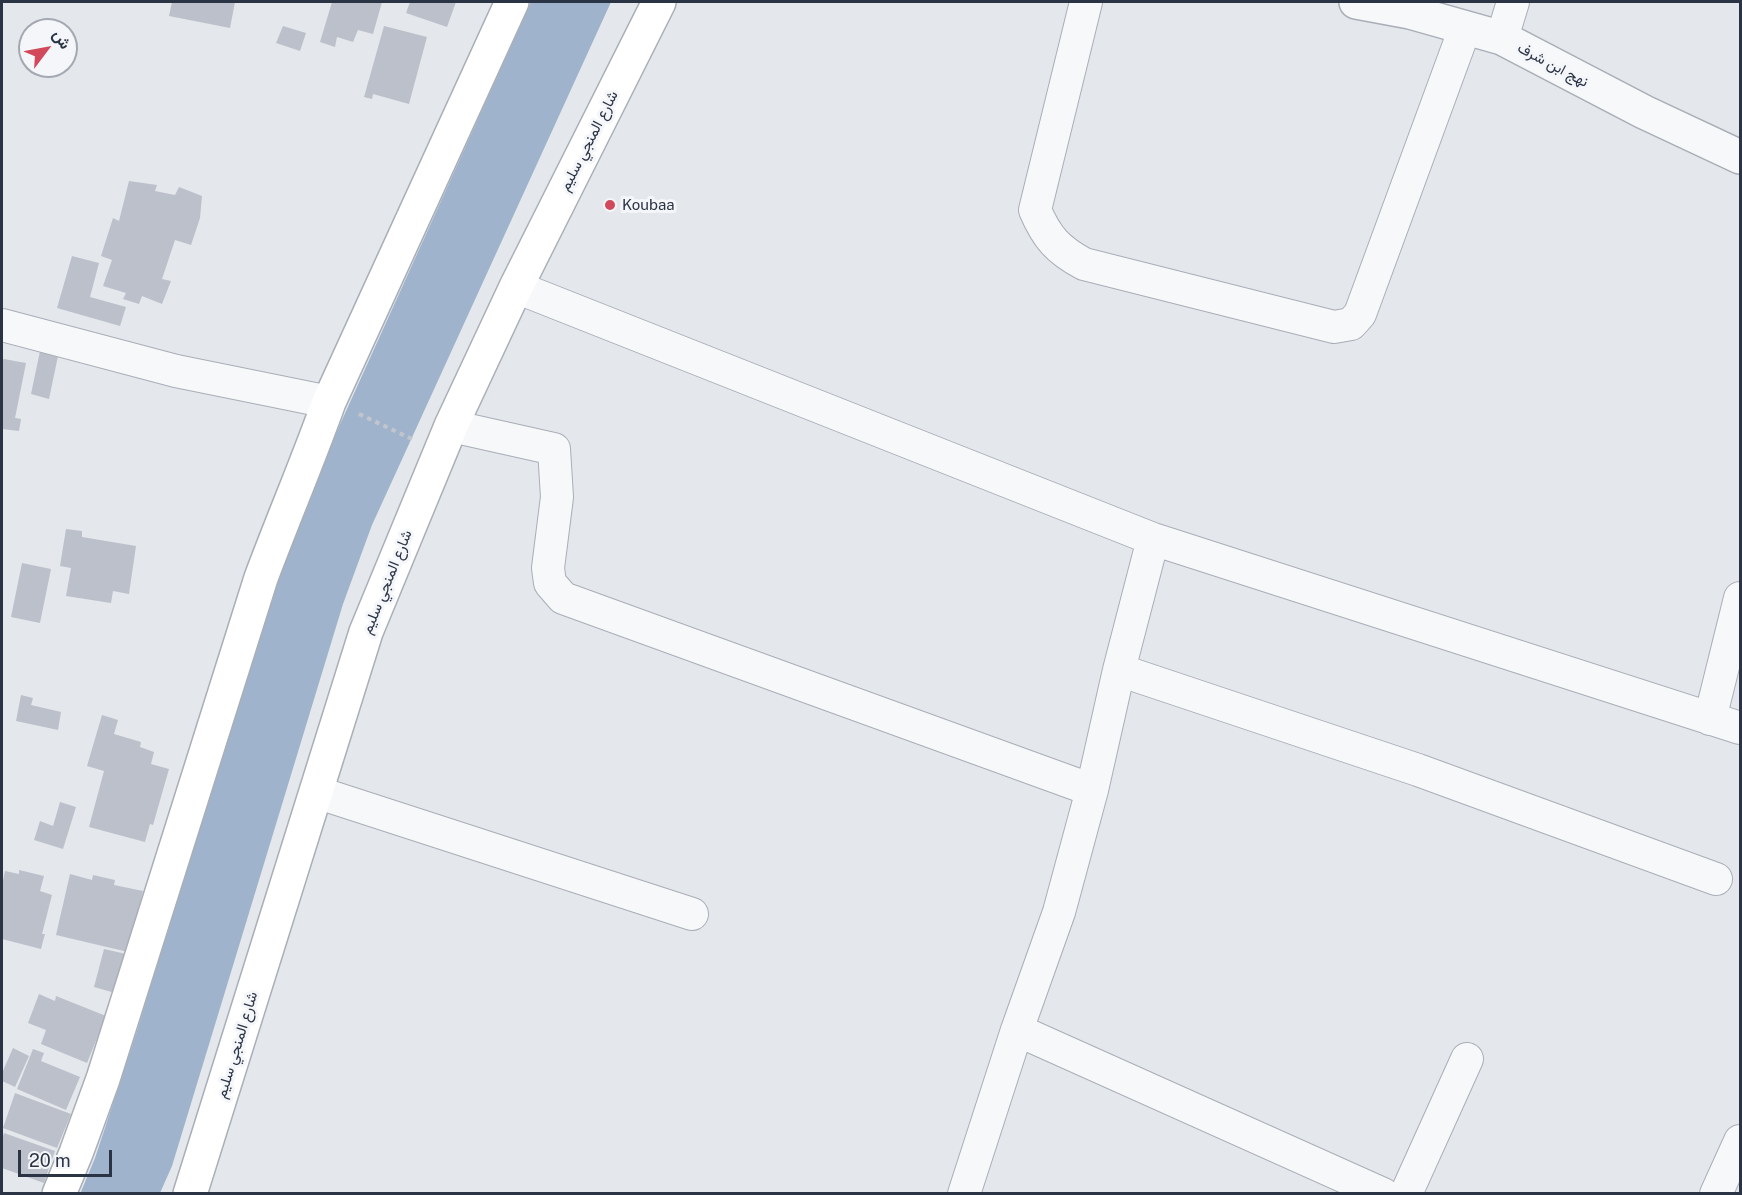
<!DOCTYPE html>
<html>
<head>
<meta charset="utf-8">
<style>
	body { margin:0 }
	#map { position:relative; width:1742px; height:1195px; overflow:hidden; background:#e4e7ec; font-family:"Public Sans",Vazirmatn,sans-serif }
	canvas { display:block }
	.frame { position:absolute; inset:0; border:3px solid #2b3445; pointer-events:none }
	.north { position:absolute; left:18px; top:18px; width:60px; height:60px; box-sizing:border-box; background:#f4f6f9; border:2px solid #a4a8b1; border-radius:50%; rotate:58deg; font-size:16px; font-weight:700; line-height:24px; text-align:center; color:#2b3445 }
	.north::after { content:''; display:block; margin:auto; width:21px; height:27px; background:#d1495b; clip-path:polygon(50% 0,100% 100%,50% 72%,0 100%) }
	.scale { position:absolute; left:18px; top:1150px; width:94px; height:27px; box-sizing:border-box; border:3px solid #2b3445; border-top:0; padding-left:8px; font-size:18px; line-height:21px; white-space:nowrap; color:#2b3445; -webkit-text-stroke:4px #f4f6f9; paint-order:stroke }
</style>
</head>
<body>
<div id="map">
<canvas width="1742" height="1195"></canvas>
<div class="frame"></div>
<div class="north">ش</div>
<div class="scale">20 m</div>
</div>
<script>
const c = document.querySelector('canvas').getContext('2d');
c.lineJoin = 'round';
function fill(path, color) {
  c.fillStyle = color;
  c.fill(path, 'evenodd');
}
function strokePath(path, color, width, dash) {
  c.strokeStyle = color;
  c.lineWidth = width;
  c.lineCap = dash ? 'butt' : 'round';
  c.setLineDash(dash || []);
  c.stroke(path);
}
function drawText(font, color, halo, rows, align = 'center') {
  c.font = font + ' "Public Sans",Vazirmatn,sans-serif';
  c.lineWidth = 6;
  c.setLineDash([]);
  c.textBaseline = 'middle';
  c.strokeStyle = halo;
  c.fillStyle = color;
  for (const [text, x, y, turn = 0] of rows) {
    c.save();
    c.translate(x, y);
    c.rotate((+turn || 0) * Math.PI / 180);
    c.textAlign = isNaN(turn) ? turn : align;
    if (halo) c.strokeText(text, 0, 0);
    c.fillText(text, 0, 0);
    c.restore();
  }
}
const water = new Path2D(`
	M531 2H611L372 525 343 604 172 1166 160 1193 80 1194 95 1158 136 1034 285 546Z`);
const building = new Path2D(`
	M172 2H235L230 28 169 16Z
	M332 2H382L373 34 358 30 353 42 337 37 335 47 320 42Z
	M410 2H456L447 27 406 13Z
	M283 26 306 33 300 51 276 43Z
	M384 26 427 37 409 104 373 94 372 99 364 97Z
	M129 181 157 185 155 191 175 195 179 187 202 196 200 218 191 245 175 240 162 279 171 281 162 304 142 296 139 304 123 299 126 293 103 286 112 260 101 256 113 218 119 221Z
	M72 256 99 263 90 297 126 307 120 326 57 308Z
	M40 351 58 356 49 399 31 394Z
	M4 359 26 363 15 418 21 419 19 431 2 429V360Z
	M66 529 82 531V537L136 546 129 594 113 591 111 603 66 596 71 568 60 566Z
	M22 563 51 569 40 623 11 617Z
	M21 695 33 698 31 705 61 712 58 730 16 721Z
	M102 715 118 720 114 734 141 742 140 747 154 752 151 764 169 769 153 825 150 824 145 842 89 827 104 771 87 766Z
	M60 802 76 807 63 849 34 840 40 821 53 826Z
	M19 870 44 876 40 891 52 895 42 934H45L41 949 2 939V885L5 871 19 874Z
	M70 874 92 880 93 875 115 880 114 885 143 891 128 952 56 935Z
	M104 949 126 954 115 993 94 987Z
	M39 994 55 1001 56 996 106 1016 87 1063 41 1044 46 1030 28 1023Z
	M13 1048 29 1056 15 1087 2 1081V1073Z
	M33 1049 44 1053 41 1061 80 1077 66 1110 17 1089Z
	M15 1093 71 1114 57 1148 3 1128Z
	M4 1133 55 1151 44 1183 2 1168V1139Z`);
const path = new Path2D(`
	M359 414 412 439`);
const minor = new Path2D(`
	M1086 2 1035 210C1047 238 1058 250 1084 264L1334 327 1351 324 1360 314 1465 28
	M1502 38 1513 2
	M516 287 1153 539 1740 728
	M2 325 176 371 329 402
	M451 426 554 449 557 497 548 568 550 583 563 598 1092 790
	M1119 670 1418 770 1716 879
	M1710 719 1740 598
	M316 792 692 914
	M1017 1030 1383 1194
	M964 1194 1017 1030 1059 912 1092 790 1119 670 1153 539
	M1406 1194 1467 1059
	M1716 1194 1740 1141`);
const tertiary = new Path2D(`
	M1356 2 1410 12 1502 38 1644 112 1740 157`);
const secondary = new Path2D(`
	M59 1194 76 1153 103 1079 261 578C283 519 308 461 329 402L512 2
	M190 1194 366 632 451 426 516 287 659 2`);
const markers = [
	[610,205,6,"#d1495b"]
];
const streetNames = [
	["نهج ابن شرف",1553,65,28],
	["شارع المنجي سليم",589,141,-63],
	["شارع المنجي سليم",387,582,-68],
	["شارع المنجي سليم",237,1045,-73]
];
const poiNames = [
	["Koubaa",622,205]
];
fill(water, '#9fb4cc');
fill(building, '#bbc0ca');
strokePath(minor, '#a9aeb7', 34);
strokePath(tertiary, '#a9aeb7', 36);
strokePath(secondary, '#a9aeb7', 36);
strokePath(path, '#c2c5cb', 4, [4.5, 4.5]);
strokePath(minor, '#f7f8fa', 32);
strokePath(tertiary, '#f7f8fa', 33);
strokePath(secondary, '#fff', 33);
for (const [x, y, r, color] of markers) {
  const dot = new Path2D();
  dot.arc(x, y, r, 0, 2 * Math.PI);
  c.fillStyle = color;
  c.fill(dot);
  strokePath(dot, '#f4f6f9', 2);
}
drawText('15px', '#2b3445', '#f4f6f9', streetNames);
drawText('15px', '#2b3445', '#f4f6f9', poiNames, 'left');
</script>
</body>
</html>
